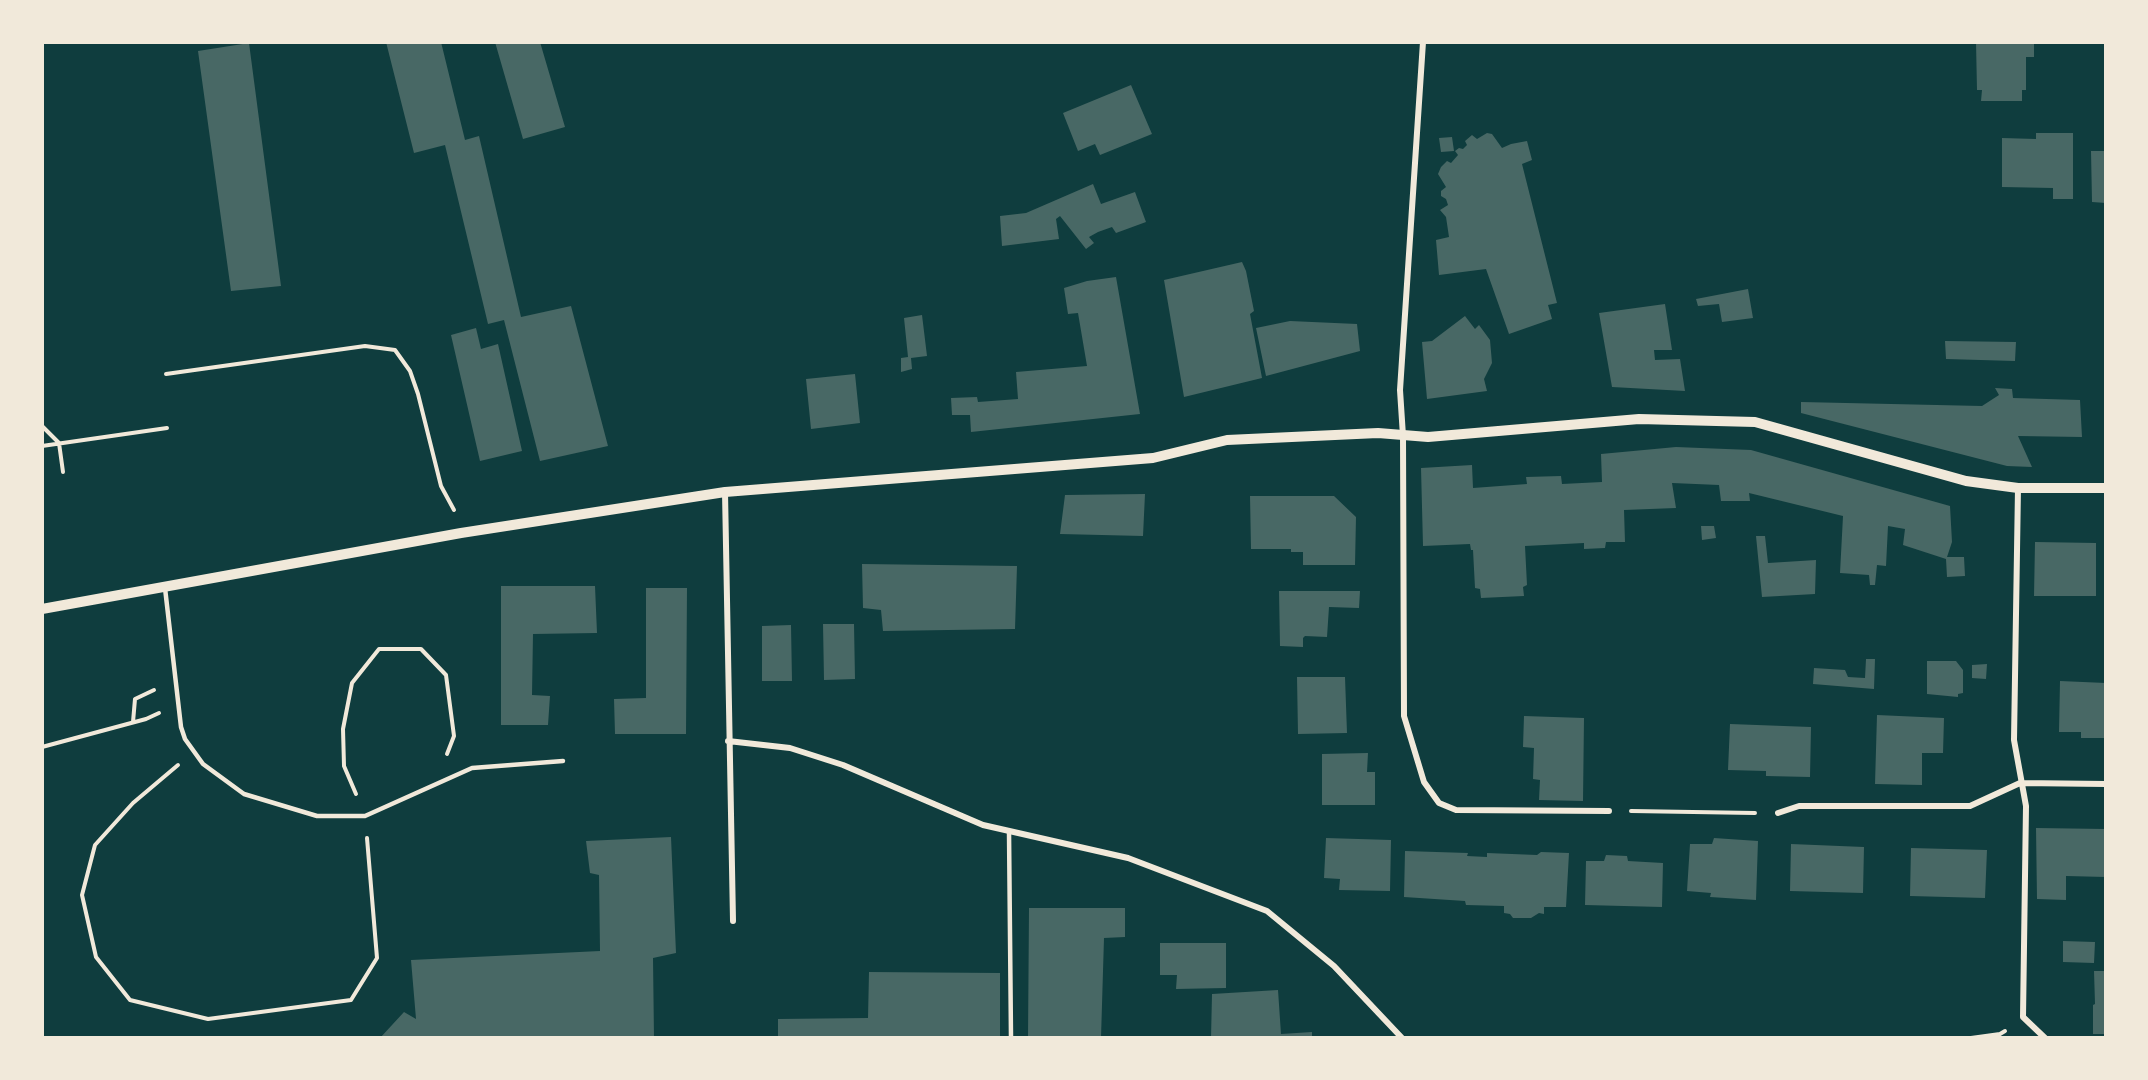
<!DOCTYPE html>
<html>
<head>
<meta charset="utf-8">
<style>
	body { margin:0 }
	#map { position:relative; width:2148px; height:1080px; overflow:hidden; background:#0f3d3e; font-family:"Public Sans",sans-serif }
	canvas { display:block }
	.frame { position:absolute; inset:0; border:44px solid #f1e9da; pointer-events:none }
</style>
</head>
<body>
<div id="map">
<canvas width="2148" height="1080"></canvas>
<div class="frame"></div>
</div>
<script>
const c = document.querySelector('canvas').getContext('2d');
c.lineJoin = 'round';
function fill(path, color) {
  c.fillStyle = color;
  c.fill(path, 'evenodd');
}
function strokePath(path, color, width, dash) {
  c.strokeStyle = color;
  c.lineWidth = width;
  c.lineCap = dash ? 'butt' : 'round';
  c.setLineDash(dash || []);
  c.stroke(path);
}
const building = new Path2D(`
	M386 42H441L465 140 479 136 521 317 571 306 608 446 540 461 504 320 488 324 445 145 414 153Z
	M495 42H540L565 127 523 139Z
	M1976 42H2034V57H2026V90H2022V101H1981L1982 90H1977Z
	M249 43 281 286 231 291 198 51Z
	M1131 85 1152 134 1100 155 1095 144 1078 151 1063 113Z
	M1487 133 1492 134 1502 148 1511 144 1527 141 1532 160 1522 164 1557 303 1548 305 1552 319 1509 334 1486 269 1439 275 1436 240 1449 237 1446 217 1440 210 1448 205 1446 199 1441 196V191L1446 187 1438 174 1441 167 1447 161 1451 163 1458 155 1455 151 1459 148 1463 149 1467 145 1465 141 1472 135 1477 139Z
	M2036 133H2073V199H2053V188L2002 187V138L2036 139Z
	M1452 137 1454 151 1441 152 1439 138Z
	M2091 151H2106V203L2092 202Z
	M1093 184 1101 204 1135 192 1146 222 1116 233 1112 227 1098 232 1089 237 1094 243 1086 249 1060 216 1056 219 1059 239 1002 246 1000 216 1026 213Z
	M1242 262 1246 271 1254 311 1250 314 1262 378 1184 397 1164 280Z
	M1116 277 1140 414 971 432 970 415H952L951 398 977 397 978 402 1018 399 1016 372 1087 366 1078 313 1068 314 1064 288 1087 281Z
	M1748 289 1753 318 1722 322 1719 304 1698 306 1696 299Z
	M1665 304 1672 350H1654L1655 360 1680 359 1685 391 1612 387 1599 313Z
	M922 315 927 356 911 358 912 369 901 372V358L908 357 904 318Z
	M1465 316 1475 329 1479 325 1490 340 1492 363 1484 379 1487 391 1427 399 1422 342 1432 341Z
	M1290 321 1357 324 1360 351 1266 376 1256 328Z
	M476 328 481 349 498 344 522 451 480 461 451 335Z
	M1945 341 2016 342 2015 361 1946 359Z
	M855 374 860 423 811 429 806 379Z
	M1995 388 2012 389 2013 398 2080 400 2082 437 2018 436 2032 467 2007 466 1801 413V402L1982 406 1999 395Z
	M1676 447 1751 450 1950 506 1952 542 1947 557H1964L1965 576 1947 577 1946 559 1903 545 1905 529 1888 526 1886 566 1877 565 1875 585H1870L1869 575 1840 573 1843 516 1749 493 1750 501H1721L1719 485 1672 483 1676 508 1624 510 1625 542H1606L1605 548 1584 549V543L1525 546 1527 585 1523 587 1524 596 1481 598 1480 589 1475 588 1473 550H1471L1470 544 1423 546 1421 468 1472 465 1473 488 1527 484 1526 477 1561 476 1562 484 1602 482 1601 454Z
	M1145 494 1143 536 1060 534 1065 495Z
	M1250 496H1334L1356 517 1355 565H1303V552H1291V549H1251Z
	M1701 526H1714L1716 538 1702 540Z
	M1756 536H1765L1768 563 1816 560 1815 594 1762 597Z
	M2035 542 2096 543V596H2034Z
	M862 564 1017 566 1015 629 883 631 881 610 863 608Z
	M501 586H595L597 633 533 634 532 695 550 696 548 725H501Z
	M646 588H687L686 734H615L614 699 646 698Z
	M1279 591H1360L1359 608 1329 607 1327 637 1305 636 1303 638V647L1280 646Z
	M823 624H854L855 679 824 680Z
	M791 625 792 681H762V626Z
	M1866 659H1875L1874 689 1813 684 1814 668 1845 670 1848 677 1865 678Z
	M1927 661H1956L1963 670V693L1958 694V697L1927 694Z
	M1987 664 1986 679 1972 678V665Z
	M1297 677H1345L1347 733 1298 734Z
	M2060 681 2106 683V738H2081V732H2059Z
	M1877 715 1944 718 1943 753H1922V785L1875 784Z
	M1524 716 1584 718 1583 801 1539 800 1540 780 1533 779 1534 748 1523 747Z
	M1730 724 1811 727 1810 777 1766 776V771L1728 770Z
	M1368 753 1367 772H1375V805H1322V754Z
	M2036 828 2106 829V877L2066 876V900L2037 899Z
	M671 837 676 953 653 958 654 1038H380L404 1012 416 1019 411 960 600 951 599 875 590 873 586 841Z
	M1326 838 1391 840 1390 891 1339 890 1340 879 1324 878Z
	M1714 838 1758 841 1756 900 1710 897 1711 893 1687 891 1690 844H1712Z
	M1791 844 1864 847 1863 893 1790 891Z
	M1911 848 1987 850 1985 898 1910 896Z
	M1405 851 1468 853 1467 856 1487 857V853L1537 855 1541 852 1569 853 1566 907H1544V914L1539 913 1531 918H1513L1510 914 1504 913V906L1466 905 1465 901 1404 897Z
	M1606 855 1627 856 1628 861 1663 863 1662 907 1585 905 1586 861H1604Z
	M1029 908H1125V937L1104 938 1101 1038H1028Z
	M2063 941 2095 942 2094 963 2063 962Z
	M1160 943H1226V988L1176 989 1177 975H1160Z
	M2094 971H2106V1034H2093V1005L2095 1004Z
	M869 972 1000 973V1038H778V1019L868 1018Z
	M1278 990 1281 1034 1312 1032V1038H1211L1212 994Z`);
const path = new Path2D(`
	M166 374 365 346 395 350 410 371 418 394 441 486 454 510
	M42 426 59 443 63 472
	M42 446 167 428
	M133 722 135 699 154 690
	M42 747 146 719 159 713
	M178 765 133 803 95 845 82 895 96 957 130 1000 208 1019 351 1000 377 958 367 838
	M356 794 344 766 343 729 352 683 379 649H421L446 675 454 736 447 754
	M1631 811 1755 813
	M1971 1038 2000 1034 2005 1031`);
const service = new Path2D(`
	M165 588 181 727 185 739 203 764 244 794 317 816H365L472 768 563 761
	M1009 831 1011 1038`);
const minor = new Path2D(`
	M1423 42 1400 390 1403 436 1404 716 1424 782 1439 803 1456 810 1609 811
	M2018 488 2014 740 2026 806 2023 1017 2045 1038
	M725 492 733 921
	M728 741 790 748 843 765 983 825 1128 858 1267 911 1334 966 1402 1038
	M1778 813 1799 806H1970L2020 783 2106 784`);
const tertiary = new Path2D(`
	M42 609 461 533 725 492 1153 458 1227 440 1378 433 1428 437 1639 419 1755 422 1966 481 2018 488H2106`);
fill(building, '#486865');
strokePath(path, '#f1e9da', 4);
strokePath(service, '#f1e9da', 4.5);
strokePath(minor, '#f1e9da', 6);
strokePath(tertiary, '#f1e9da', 10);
</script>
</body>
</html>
